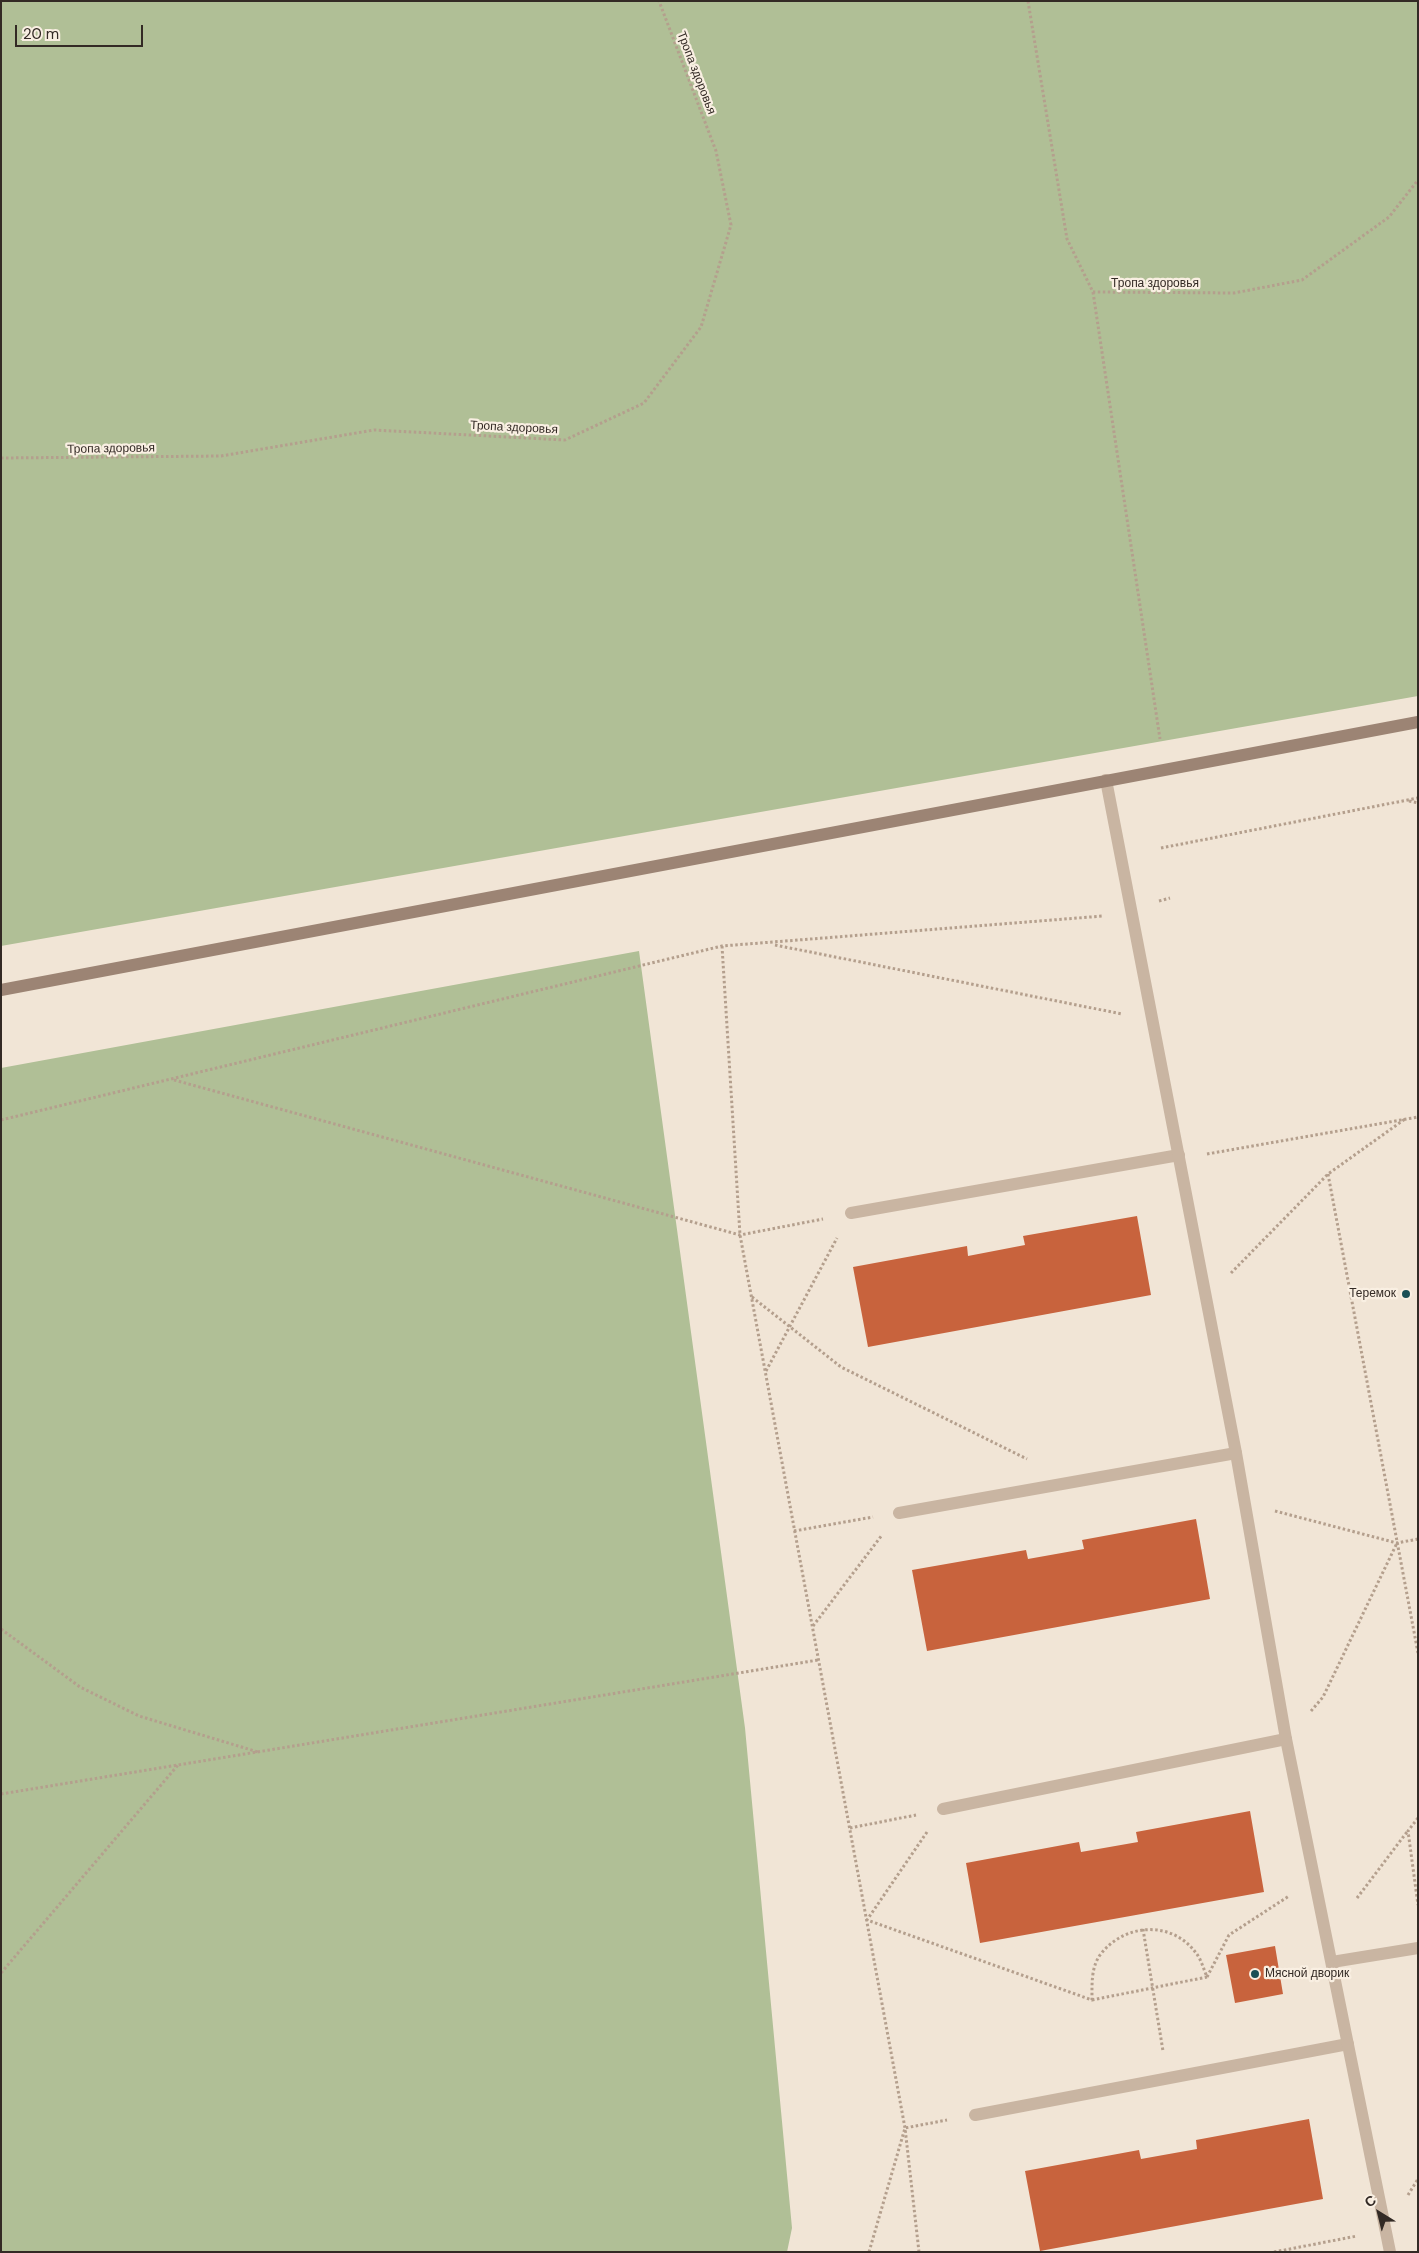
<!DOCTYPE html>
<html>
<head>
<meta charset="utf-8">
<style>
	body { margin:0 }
	#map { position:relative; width:1419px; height:2253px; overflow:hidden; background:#f1e5d6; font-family:"DM Sans",sans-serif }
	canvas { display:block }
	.frame { position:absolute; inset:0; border:2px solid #332a25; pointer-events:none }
	.north { position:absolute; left:1354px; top:2188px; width:50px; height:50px; -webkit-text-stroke:4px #f9efe2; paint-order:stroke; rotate:324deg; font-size:14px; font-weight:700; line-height:20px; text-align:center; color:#332a25 }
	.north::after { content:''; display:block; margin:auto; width:18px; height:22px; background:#332a25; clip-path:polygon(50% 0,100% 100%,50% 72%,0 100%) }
	.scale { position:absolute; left:15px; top:25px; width:128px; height:22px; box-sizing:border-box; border:2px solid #332a25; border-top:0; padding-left:6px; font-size:15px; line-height:18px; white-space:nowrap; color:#332a25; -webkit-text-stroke:4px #f9efe2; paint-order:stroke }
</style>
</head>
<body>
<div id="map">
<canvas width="1419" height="2253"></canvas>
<div class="frame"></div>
<div class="north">С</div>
<div class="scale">20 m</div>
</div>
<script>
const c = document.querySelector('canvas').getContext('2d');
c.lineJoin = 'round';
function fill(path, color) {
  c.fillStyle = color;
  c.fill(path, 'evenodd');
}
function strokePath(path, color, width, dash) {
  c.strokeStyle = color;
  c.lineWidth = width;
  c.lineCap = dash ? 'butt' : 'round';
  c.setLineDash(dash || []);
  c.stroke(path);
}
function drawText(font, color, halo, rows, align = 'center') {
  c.font = font + ' "DM Sans",sans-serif';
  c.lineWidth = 4.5;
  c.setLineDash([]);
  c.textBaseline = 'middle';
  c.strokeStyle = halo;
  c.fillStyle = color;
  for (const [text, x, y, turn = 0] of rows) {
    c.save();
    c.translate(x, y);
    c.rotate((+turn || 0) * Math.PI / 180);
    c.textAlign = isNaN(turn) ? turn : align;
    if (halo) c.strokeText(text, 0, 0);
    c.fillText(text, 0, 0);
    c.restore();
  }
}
const green = new Path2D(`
	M1 1H1418V696L1 946Z
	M639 951 745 1728 792 2228 787 2252H1V1068Z`);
const building = new Path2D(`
	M1137 1216 1151 1295 868 1347 853 1267 967 1246 968 1256 1025 1245 1023 1236Z
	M1196 1519 1210 1599 927 1651 912 1570 1026 1550 1028 1559 1084 1549 1082 1540Z
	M1250 1811 1264 1892 980 1943 966 1863 1079 1842 1081 1852 1138 1842 1136 1832Z
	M1275 1946 1283 1994 1235 2003 1226 1955Z
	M1309 2119 1323 2199 1040 2251 1025 2171 1139 2150 1141 2159 1197 2149 1196 2140Z`);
const path = new Path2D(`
	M1028 1 1067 239 1093 292 1234 293 1302 280 1389 217 1418 180
	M1093 292 1160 739
	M1 458 221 456 374 430 565 440 644 403 701 327 731 225 716 151 659 1
	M1409 801 1418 803
	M1161 848 1418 798
	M1159 901 1170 898
	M775 945 1122 1014
	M722 946 740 1235 905 2128 919 2252
	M174 1080 740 1235 823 1219
	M1 1120 722 946 1103 916
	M1207 1154 1418 1117
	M1328 1174 1418 1653
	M1231 1273 1328 1174 1405 1119
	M752 1297 841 1367 1027 1459
	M766 1371 837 1238
	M1275 1511 1397 1543 1418 1539
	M794 1531 873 1517
	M813 1626 882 1535
	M1 1629 80 1687 139 1716 258 1752
	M1311 1711 1323 1697 1397 1543
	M1 1794 818 1660
	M1418 1818 1408 1831 1418 1905
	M850 1828 916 1815
	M927 1832 867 1920 1092 2000C1092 1984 1091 1968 1100 1955 1124 1923 1172 1920 1196 1953 1201 1959 1204 1970 1207 1977
	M1357 1898 1407 1832
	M1143 1929 1163 2051
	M1 1973 178 1765
	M1207 1977 1229 1935 1289 1896
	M1092 2000 1207 1977
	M1408 2195 1418 2179
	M869 2252 905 2128 947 2120
	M1274 2252 1357 2236`);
const lane = new Path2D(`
	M851 1213 1179 1155
	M899 1513 1236 1453
	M943 1809 1286 1739
	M1332 1962 1418 1948
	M975 2115 1348 2044`);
const street = new Path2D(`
	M1106 780 1236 1453 1286 1739 1390 2252`);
const secondary = new Path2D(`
	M1 990 1418 722`);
const markers = [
	[1406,1294,5,"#1a4f55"],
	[1255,1974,5,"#1a4f55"]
];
const streetNames = [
	["Тропа здоровья",696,73,69],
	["Тропа здоровья",1155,284],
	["Тропа здоровья",514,428,3],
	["Тропа здоровья",111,449,-1]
];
const poiNames = [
	["Теремок",1396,1294],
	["Мясной дворик",1265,1974,"left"]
];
fill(green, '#b0bf96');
fill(building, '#c8633d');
strokePath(path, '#b49f8d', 3, [2.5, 2.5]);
strokePath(lane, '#c9b5a2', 12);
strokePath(street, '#c9b5a2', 12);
strokePath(secondary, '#9c8474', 12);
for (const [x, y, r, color] of markers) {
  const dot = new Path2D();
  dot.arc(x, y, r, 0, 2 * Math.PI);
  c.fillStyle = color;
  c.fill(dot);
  strokePath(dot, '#f9efe2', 2);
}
drawText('12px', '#332a25', '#f9efe2', streetNames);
drawText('12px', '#332a25', '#f9efe2', poiNames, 'right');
</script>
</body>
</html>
